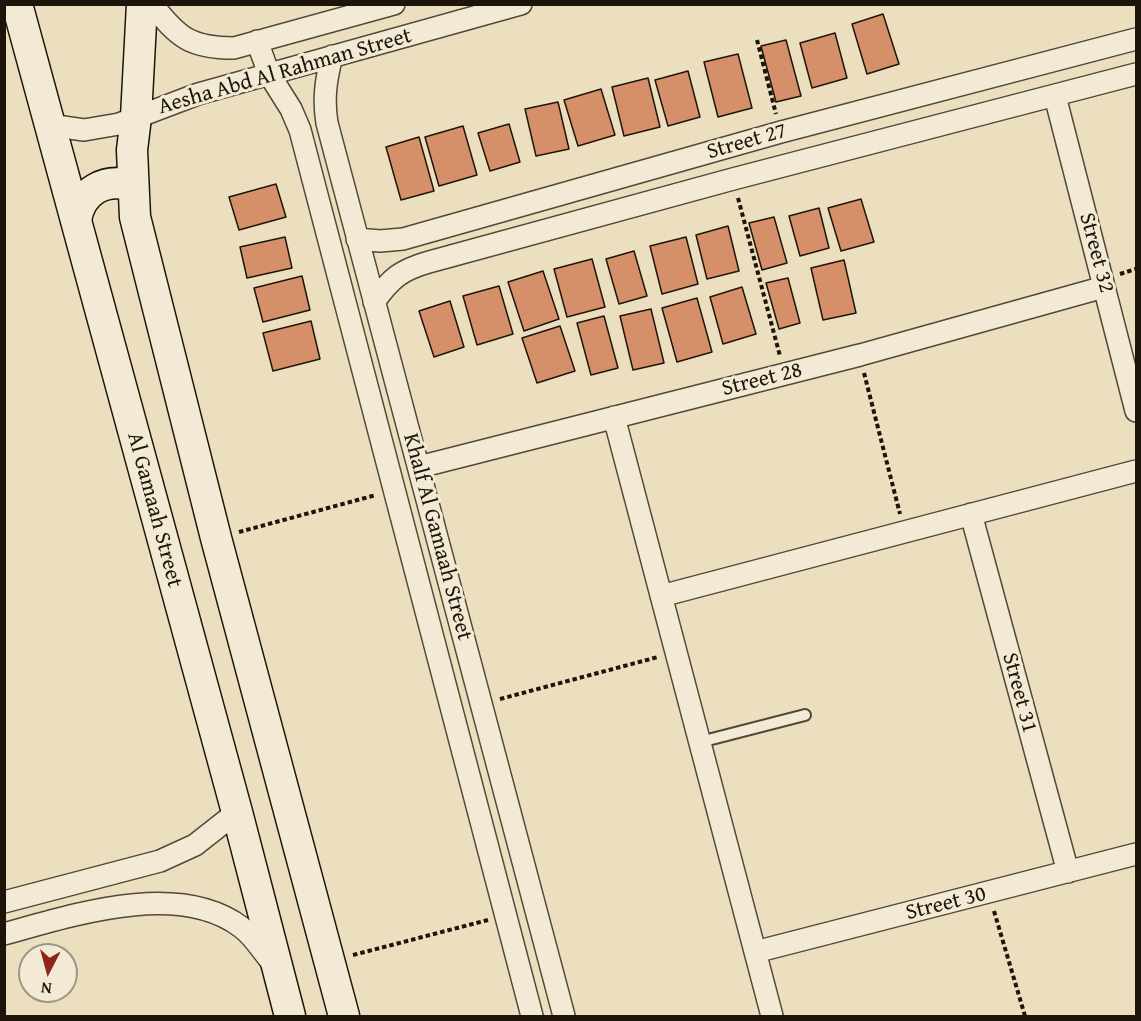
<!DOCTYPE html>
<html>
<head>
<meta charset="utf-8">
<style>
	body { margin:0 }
	#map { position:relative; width:1141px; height:1021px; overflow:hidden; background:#ecdfc0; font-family:"Gentium Book Plus",serif }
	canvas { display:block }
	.frame { position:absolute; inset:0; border:6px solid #1e150a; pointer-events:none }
	.north { position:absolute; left:18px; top:943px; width:60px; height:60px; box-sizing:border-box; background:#f3ead6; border:2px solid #9e9584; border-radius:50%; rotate:186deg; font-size:16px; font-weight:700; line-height:24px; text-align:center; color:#1e150a }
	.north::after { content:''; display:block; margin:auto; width:21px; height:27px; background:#8f2418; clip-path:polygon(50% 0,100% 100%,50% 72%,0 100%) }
</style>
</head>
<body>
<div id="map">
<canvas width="1141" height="1021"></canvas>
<div class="frame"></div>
<div class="north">N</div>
</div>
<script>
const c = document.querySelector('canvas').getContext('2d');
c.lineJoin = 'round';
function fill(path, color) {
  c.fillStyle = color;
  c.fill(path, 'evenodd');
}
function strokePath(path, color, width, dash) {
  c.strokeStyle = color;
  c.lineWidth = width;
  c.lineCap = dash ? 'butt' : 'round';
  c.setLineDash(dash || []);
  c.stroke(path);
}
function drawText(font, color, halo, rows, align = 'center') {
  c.font = font + ' "Gentium Book Plus",serif';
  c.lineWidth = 6;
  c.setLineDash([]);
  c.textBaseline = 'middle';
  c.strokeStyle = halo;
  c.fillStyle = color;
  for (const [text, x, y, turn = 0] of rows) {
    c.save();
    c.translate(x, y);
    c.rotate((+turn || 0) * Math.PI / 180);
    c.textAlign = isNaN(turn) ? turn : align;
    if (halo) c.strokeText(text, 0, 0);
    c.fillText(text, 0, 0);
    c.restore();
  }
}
const building = new Path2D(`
	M883 14 899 64 867 74 852 24Z
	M835 33 847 78 812 88 800 43Z
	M786 40 801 96 776 102 761 46Z
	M738 54 752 108 718 117 704 62Z
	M688 71 700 117 668 126 655 80Z
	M648 78 660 127 624 136 612 87Z
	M601 89 615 135 578 146 564 100Z
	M558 102 569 149 536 156 525 109Z
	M509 124 520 162 490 171 478 133Z
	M463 126 477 175 439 186 425 137Z
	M419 137 434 191 401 200 386 147Z
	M276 184 286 217 239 230 229 197Z
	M861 199 874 242 841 251 828 208Z
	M819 208 829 248 800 256 789 216Z
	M774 217 787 263 762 270 749 223Z
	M728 226 739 271 707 279 696 235Z
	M285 237 292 268 247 278 240 247Z
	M686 237 698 284 662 294 650 246Z
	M634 251 647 296 619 304 606 259Z
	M592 259 605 307 567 317 554 269Z
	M844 260 856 313 823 320 811 268Z
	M543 271 559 319 524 331 508 282Z
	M302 276 310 310 263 322 254 288Z
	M788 278 800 323 779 329 766 283Z
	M499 286 513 334 477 345 463 296Z
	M742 287 756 334 723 344 710 297Z
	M697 298 712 352 677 362 662 308Z
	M450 301 464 347 434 357 419 311Z
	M651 309 664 363 633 370 620 316Z
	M604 316 618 368 591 375 577 323Z
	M311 321 320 359 273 371 263 333Z
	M560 326 575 371 537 383 522 338Z`);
const path = new Path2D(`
	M757 40 776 114
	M738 198 780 356
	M1120 274 1136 269
	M864 373 900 514
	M239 532 376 495
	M500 699 658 657
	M994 911 1025 1016
	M353 955 488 920`);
const lane = new Path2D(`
	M700 742 805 715`);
const street = new Path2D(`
	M152 4C178 38 191 48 234 48L394 4
	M257 41 269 74 291 109 300 130 532 1016
	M332 56C326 79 323 99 327 123L564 1016
	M1055 96 1136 411
	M49 125 84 130 119 124 198 94 521 4
	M357 239 380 241 403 239 781 132 1136 39
	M374 302C391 278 401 270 429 262L733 179 1136 74
	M614 417 772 1016
	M419 467 860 355 1104 287
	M971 514 1068 872
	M661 596 1136 471
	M4 902 160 861 195 845 237 812
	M4 934C73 915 178 880 241 927 254 936 264 954 275 966
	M755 952 1136 854`);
const secondary = new Path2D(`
	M17 4 237 812 290 1016
	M142 4 136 117 132 150 135 217 216 538 344 1016
	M76 221C80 191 105 177 133 186`);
const streetNames = [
	["Aesha Abd Al Rahman Street",285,72,-16],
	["Street 27",747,142,-16],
	["Street 32",1096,253,75],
	["Street 28",762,380,-14],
	["Al Gamaah Street",154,510,75],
	["Khalf Al Gamaah Street",437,537,75],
	["Street 31",1019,693,75],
	["Street 30",946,904,-14]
];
fill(building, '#d5906a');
strokePath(building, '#1e150a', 1.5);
strokePath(lane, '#524838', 14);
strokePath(street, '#524838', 24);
strokePath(secondary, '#1e150a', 33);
strokePath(path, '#1e150a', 4, [4.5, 3]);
strokePath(lane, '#f3ead6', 10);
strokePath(street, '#f3ead6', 21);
strokePath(secondary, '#f3ead6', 30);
drawText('22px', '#1e150a', '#f3ead6', streetNames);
</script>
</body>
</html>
